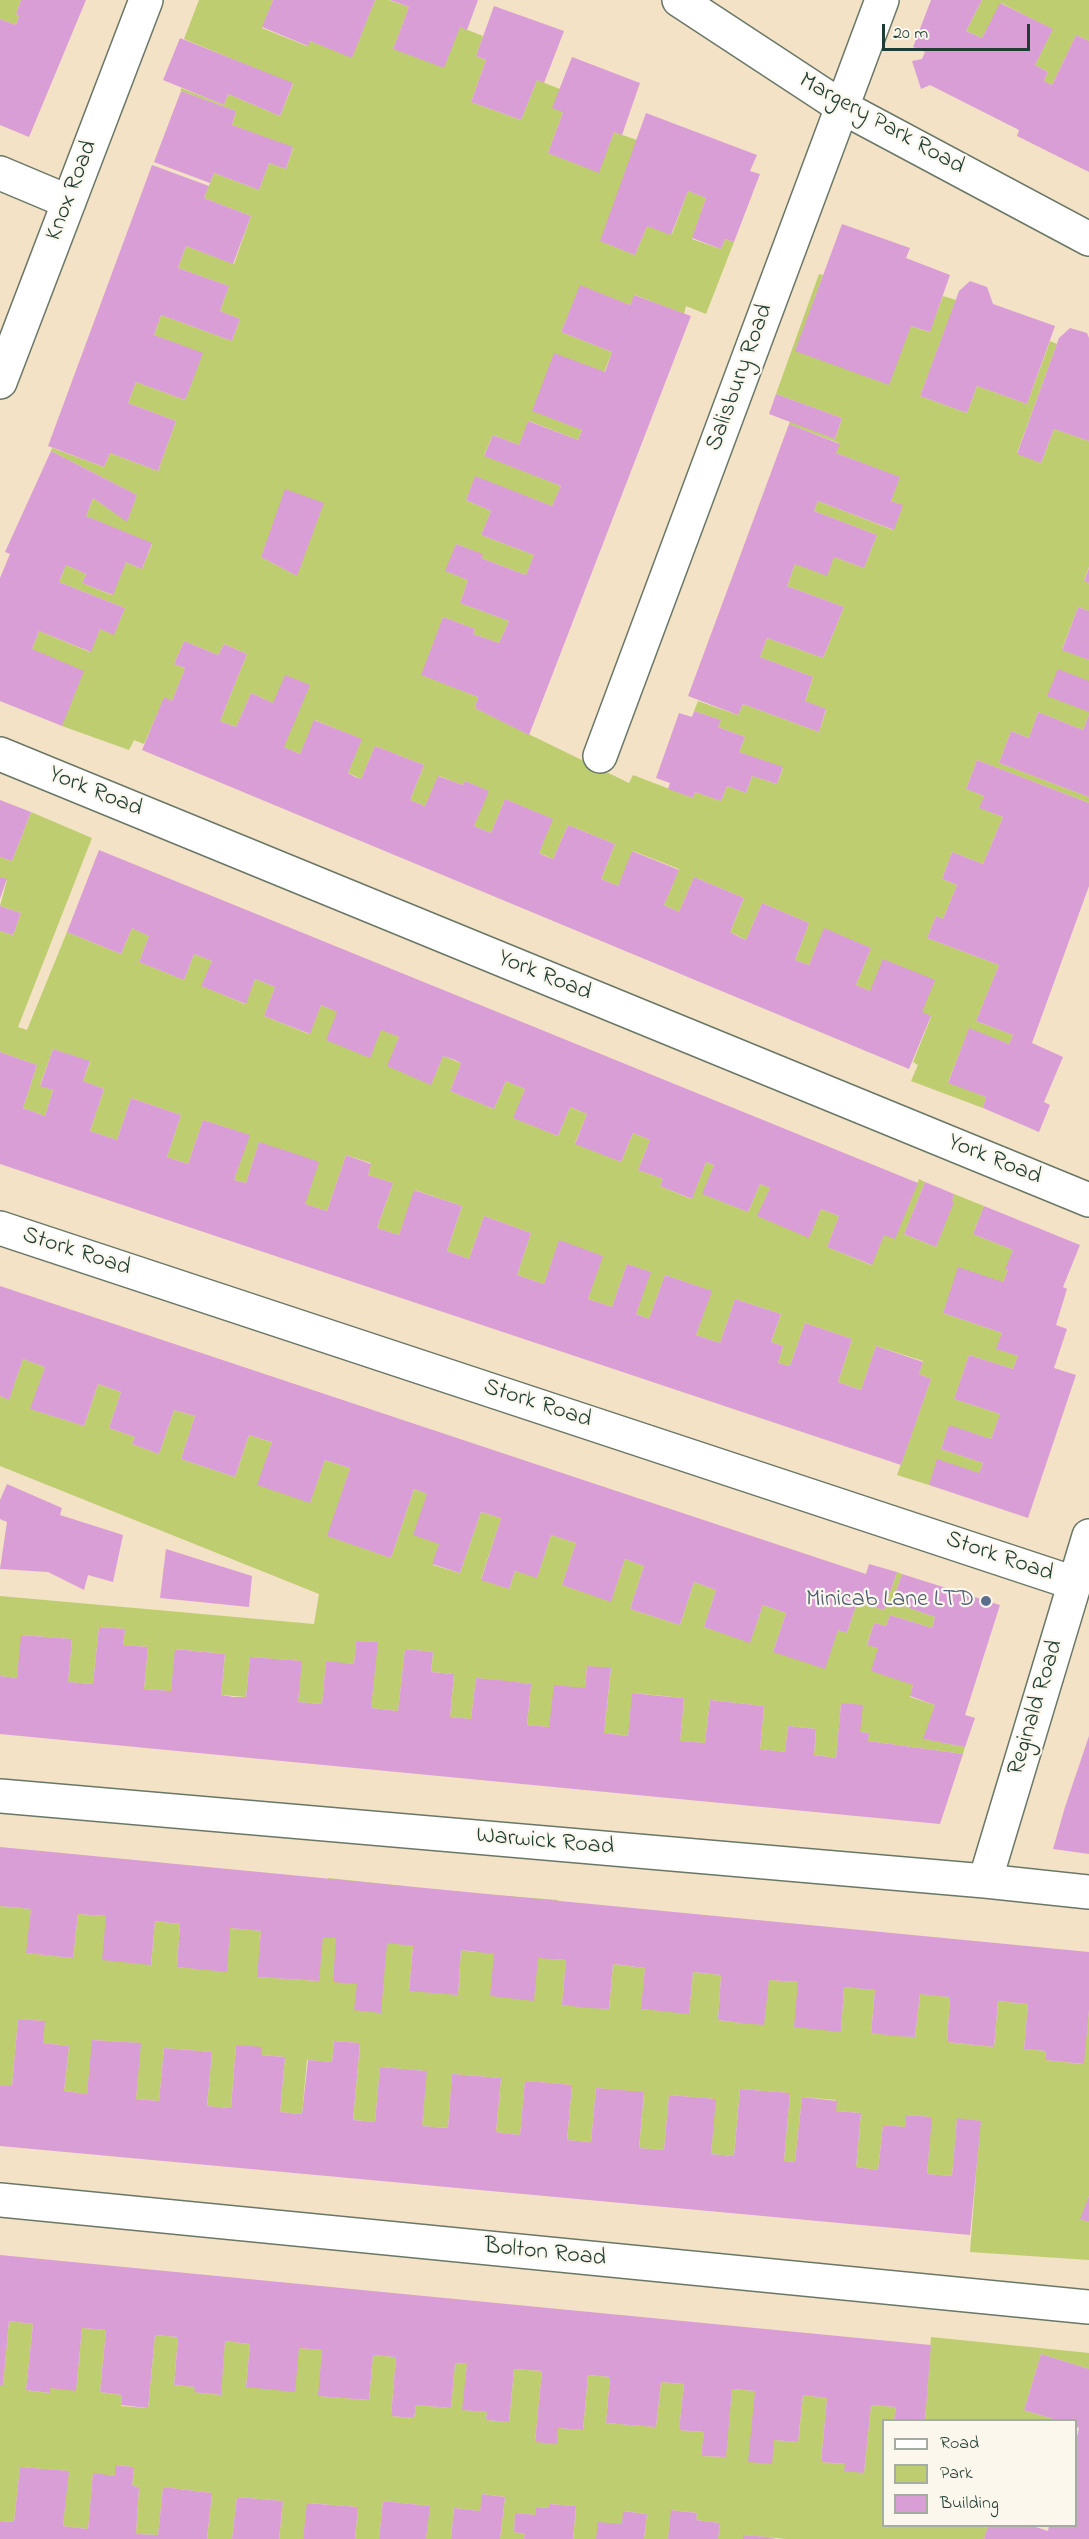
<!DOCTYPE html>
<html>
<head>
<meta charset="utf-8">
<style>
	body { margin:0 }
	#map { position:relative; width:1089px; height:2539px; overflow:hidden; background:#f3e2c5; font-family:"Indie Flower",sans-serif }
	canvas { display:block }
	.legend { position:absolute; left:882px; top:2419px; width:195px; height:108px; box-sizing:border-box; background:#fbf7ec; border:2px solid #a3ada2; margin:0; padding:8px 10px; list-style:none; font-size:18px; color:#1f3d34 }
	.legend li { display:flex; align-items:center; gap:12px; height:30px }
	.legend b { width:30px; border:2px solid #a3ada2 }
	.scale { position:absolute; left:882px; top:24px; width:148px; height:27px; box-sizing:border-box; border:3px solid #1f3d34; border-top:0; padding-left:8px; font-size:18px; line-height:21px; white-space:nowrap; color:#1f3d34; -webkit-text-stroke:4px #fbf7ec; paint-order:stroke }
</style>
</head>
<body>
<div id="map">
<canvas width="1089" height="2539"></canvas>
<ul class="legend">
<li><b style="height:8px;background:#fff"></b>Road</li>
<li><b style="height:16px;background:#becd6f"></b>Park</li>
<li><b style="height:16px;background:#da9ed6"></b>Building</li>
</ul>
<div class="scale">20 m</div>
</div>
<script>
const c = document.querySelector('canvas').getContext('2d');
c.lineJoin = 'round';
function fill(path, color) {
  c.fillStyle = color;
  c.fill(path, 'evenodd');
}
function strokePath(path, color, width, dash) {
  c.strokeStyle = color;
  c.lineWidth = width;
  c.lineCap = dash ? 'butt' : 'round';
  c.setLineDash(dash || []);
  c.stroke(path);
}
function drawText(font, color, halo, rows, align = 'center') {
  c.font = font + ' "Indie Flower",sans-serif';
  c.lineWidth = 4.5;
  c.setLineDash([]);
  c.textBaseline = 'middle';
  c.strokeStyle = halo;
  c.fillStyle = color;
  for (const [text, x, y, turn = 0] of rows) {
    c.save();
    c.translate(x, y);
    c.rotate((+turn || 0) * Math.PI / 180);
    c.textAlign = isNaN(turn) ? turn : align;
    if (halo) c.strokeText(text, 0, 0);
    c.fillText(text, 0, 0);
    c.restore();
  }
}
const green = new Path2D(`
	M0 0H21L16 14 19 16 16 25 0 19Z
	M199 0H273L262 28 307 46 310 41 352 57 375 0H389L409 7 393 49 460 27 483 36 476 56 486 60 471 102 521 120 537 80 560 89 563 112 548 153 598 172 614 132 637 140 601 241 635 255 647 226 672 234 688 191 706 198 692 239 721 249 725 239 734 242 706 314 686 306 684 314 635 295 630 305 580 286 561 332 612 352 578 440 529 421 519 445 493 435 484 455 561 486 552 506 475 477 466 500 491 511 481 535 534 555 526 575 481 558 482 554 456 544 446 571 468 580 460 603 509 621 499 643 473 634 475 629 443 617 422 675 478 697 475 708 629 783 633 775 693 798 695 792 721 801 727 786 746 793 752 776 777 784 783 768 739 752 745 737 718 727 721 720 694 711 698 701 738 715 743 704 819 732 826 710 805 701 813 677 760 657 767 638 823 658 844 607 787 586 795 564 834 557 864 568 877 535 814 511 818 501 893 530 902 505 891 501 899 477 836 453 839 443 789 424 790 421 835 439 842 418 776 394 819 274 823 275 796 351 911 326 929 332 943 296 956 300 920 396 967 413 977 386 1027 404 1050 341 1057 344 1017 453 1041 463 1054 429 1089 441V567L1084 580 1089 583V611L1078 607 1062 649 1089 660V715L1083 730 1038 712 1029 738 1011 731 999 763 1089 797V803L977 760 966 789 984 796 980 808 1003 817 983 864 952 852 942 879 957 885 943 919 936 916 927 938 999 965 976 1021 1013 1035 1009 1044 969 1029 948 1082 986 1097 983 1108 911 1081 918 1065 913 1062 931 1017 856 985 871 948 824 929 809 965 795 960 809 923 762 903 746 940 730 932 744 898 694 877 679 912 664 905 679 869 633 851 618 886 601 879 615 844 568 825 553 859 539 853 552 819 505 799 491 833 474 826 488 791 465 781 463 785 439 776 425 806 410 800 424 765 375 746 361 779 348 773 361 739 315 720 300 754 284 747 273 703 251 693 236 727 220 721 247 654 224 644 218 655 184 641 174 664 185 668 172 701 164 698 144 744 134 740 129 750 62 726 32 649 39 631 90 652 100 629 114 634 125 608 59 582 66 565 86 574 82 583 112 595 126 562 142 569 152 544 86 516 93 498 127 521 137 495 51 451 52 448 104 467 110 453 158 471 176 421 128 403 136 382 185 400 202 354 154 335 161 315 232 341 240 319 220 311 229 286 178 268 186 246 234 264 251 216 204 198 214 173 259 190 269 163 286 169 293 148 232 125 236 111 181 91V88L224 105 228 94 280 116 293 84 184 39ZM286 490 297 576 261 557Z
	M982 0H1089V41L1076 35 1052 85 1044 81 1048 72 1035 65 1052 29 1001 3 982 38 966 31Z
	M31 812 92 838 18 1027 27 1030 67 932 121 954 132 928 149 936 139 962 184 980 194 954 212 961 202 986 245 1004 255 979 275 987 264 1016 309 1034 321 1005 399 1037 388 1066 431 1084 443 1056 461 1063 450 1091 494 1109 506 1081 525 1089 514 1118 558 1136 570 1107 587 1114 575 1143 621 1162 633 1133 650 1140 638 1170 663 1179 660 1186 691 1199 706 1162 714 1165 703 1194 748 1212 760 1184 770 1188 758 1216 809 1237 821 1209 839 1216 827 1247 871 1265 884 1235 907 1209 919 1179 925 1182 904 1234 936 1247 954 1194 984 1206 973 1234 1013 1250 1006 1269 1008 1270 1003 1282 951 1291 943 1313 1002 1333 997 1349 1018 1356 1013 1369 969 1355 954 1399 1000 1414 991 1439 949 1426 941 1449 983 1463 979 1473 929 1485 897 1475 931 1379 919 1374 923 1361 876 1346 861 1390 838 1382 852 1339 805 1323 790 1366 778 1363 783 1346 771 1342 781 1314 735 1299 720 1343 696 1335 711 1291 665 1275 649 1319 636 1314 650 1272 627 1264 612 1307 588 1299 602 1256 559 1241 544 1284 517 1275 531 1233 484 1216 469 1259 447 1251 462 1206 415 1190 399 1235 377 1228 393 1183 368 1175 371 1163 346 1155 327 1211 305 1204 259 1142 246 1183 234 1180 249 1135 203 1120 188 1164 167 1157 181 1115 131 1098 117 1140 90 1131 104 1089 83 1081 90 1062 53 1049 40 1085 53 1090 45 1116 23 1108 37 1065 0 1052V931L13 935 21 913 0 906 7 880 0 877V857L12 861Z
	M23 1359 45 1367 31 1409 84 1426 98 1384 121 1392 109 1428 135 1437 132 1444 159 1454 174 1410 195 1416 181 1459 235 1477 249 1435 272 1442 258 1485 310 1502 325 1460 350 1468 328 1536 391 1558 414 1489 427 1494 439 1544 433 1565 460 1573 481 1512 501 1518 481 1579 509 1589 515 1571 537 1577 551 1535 576 1543 562 1585 611 1601 625 1559 644 1566 630 1609 680 1625 694 1582 716 1590 704 1627 750 1642 763 1605 786 1613 773 1652 838 1630 847 1633 857 1602 884 1610 897 1572 902 1574 892 1602 935 1617 932 1628 890 1615 886 1626 874 1623 867 1644 878 1648 913 1685 910 1697 935 1705 924 1739 965 1747 963 1754 868 1741 869 1733 860 1732 841 1703 836 1758 814 1755 816 1729 788 1726 785 1752 760 1749 764 1706 710 1700 705 1743 680 1741 684 1698 633 1693 628 1736 604 1733 611 1669 587 1666 585 1688 549 1727 527 1725 531 1684 476 1678 471 1719 450 1717 454 1674 431 1672 433 1652 405 1649 398 1711 371 1708 377 1642 356 1641 354 1664 326 1662 322 1704 298 1702 301 1661 250 1657 246 1697 221 1695 225 1654 176 1649 171 1691 144 1689 148 1647 123 1645 125 1629 99 1627 93 1684 68 1682 72 1639 22 1635 17 1678 0 1676V1596L314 1624 319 1594 0 1466V1396L9 1399Z
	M328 1878 404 1886 400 1944 413 1946 409 1990 458 1995 461 1950 476 1952 482 1894 558 1900 553 1959 566 1960 562 2005 609 2009 613 1964 645 1968 642 2009 689 2013 693 1972 721 1975 718 2020 741 2023 769 1980 798 1982 841 2031 844 1987 875 1990 871 2033 915 2037 920 1994 950 1997 947 2042 994 2047 998 2001 1028 2004 1024 2049 1046 2051 1045 2060 1083 2064 1089 2010V2196L1081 2219 1089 2222V2260L970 2252 980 2121 957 2119 952 2176 927 2174 931 2117 907 2115 905 2127 883 2125 878 2170 856 2167 861 2113 836 2111V2100L802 2097 795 2162 784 2161 790 2093 740 2089 734 2156 711 2154 715 2099 669 2095 664 2150 639 2148 644 2093 596 2088 591 2142 567 2140 572 2085 525 2081 520 2135 496 2132 501 2078 452 2074 448 2128 422 2126 426 2071 380 2067 375 2122 353 2120 360 2043 334 2041 332 2062 307 2060 302 2114 280 2112 285 2057 261 2055 236 2045 231 2108 207 2106 212 2052 164 2048 159 2101 136 2099 140 2043 93 2040 87 2094 64 2091 69 2046 43 2043 44 2021 18 2019 12 2086H0V1906L31 1909 27 1953 73 1958 78 1914 106 1916 151 1965 155 1921 180 1924 177 1967 204 1969 230 1928 261 1931 258 1977 318 1981Z
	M9 2321 33 2324 26 2390 49 2393 50 2388 76 2390 82 2328 106 2330 100 2392 122 2395 121 2406 148 2408 155 2335 178 2337 174 2385 195 2387V2392L220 2395 225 2341 250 2344 246 2387 299 2348 322 2350 319 2396 369 2400 373 2355 396 2357 391 2416 414 2418 416 2405 451 2408 455 2363 467 2364 463 2410 487 2412 486 2420 509 2422 514 2369 542 2371 535 2442 558 2428 583 2430 588 2375 610 2377 606 2423 656 2427 661 2382 684 2384 679 2430 704 2432 701 2456 725 2457 732 2389 755 2391 774 2440 798 2442 803 2395 827 2398 821 2462 845 2464 864 2473 871 2405 896 2407 894 2420H884V2526H988L984 2539H786L744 2535 743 2539H718L720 2523 696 2520 697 2513 672 2510 668 2539H644L647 2514 624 2511 622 2524 596 2539H573L576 2506 549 2504V2508L536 2507V2515L515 2513 514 2532 525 2534 524 2539H500L505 2497 483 2494 480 2511 454 2508 451 2539H426L429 2506 383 2501 379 2539H355L358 2507 308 2503 303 2539H279L283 2501 237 2497 232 2539H207L212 2493 163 2487 158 2535 136 2534 139 2487 132 2486 134 2467 115 2465V2476L93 2474 88 2529 63 2526 68 2471 20 2467 14 2522 0 2521V2385H3Z
	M931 2337 1089 2353V2369L1041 2354 1024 2410 1056 2420H925Z`);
const building = new Path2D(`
	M21 0H86L29 137 0 125V19L16 25 19 16 16 14Z
	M273 0H375L352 58 310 41 308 46 262 27Z
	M390 0H478L467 30 460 27 444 68 393 49 409 7Z
	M931 0H982L966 31 982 38 1000 3 1053 29 1035 65 1048 72 1044 81 1052 85 1076 35 1089 41V172L1017 136 1019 130 930 85 921 89 912 61 922 59 925 52 913 47Z
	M494 6 564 31 544 83 537 80 521 120 471 102 486 60 476 56Z
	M180 38 293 83 280 116 228 94 224 105 163 80Z
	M572 57 640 83 622 135 614 132 599 173 548 153 563 112 552 108Z
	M181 91 236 111 232 125 293 147 286 169 269 163 259 190 214 173 210 183 154 162Z
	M646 113 757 155 750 171 760 174 734 242 725 239 721 249 692 238 706 198 688 191 671 235 647 226 635 255 600 241Z
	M152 165 209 186 204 198 251 216 233 264 186 246 178 268 229 286 220 311 240 319 232 341 161 315 154 335 203 353 194 377 185 400 136 382 128 403 176 421 158 471 110 453 104 467 48 446Z
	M842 224 910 248 906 258 950 275 930 332 911 326 889 385 795 351Z
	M970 281 987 287 993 304 1055 326 1027 404 977 386 967 413 920 396 959 291Z
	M580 285 630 305 634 295 691 316 529 735 475 708 478 697 421 675 443 617 475 629 473 634 499 643 509 621 460 603 468 580 445 571 456 544 483 554 481 558 526 575 534 555 481 535 491 511 466 500 475 476 552 506 561 486 484 456 493 435 519 445 528 421 578 440 582 430 532 411 554 353 605 372 612 352 561 332Z
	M1070 328 1087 333 1089 338V441L1054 429 1041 463 1017 454 1059 338Z
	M776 394 842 418 835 439 769 414Z
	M789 424 840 444 836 453 900 477 891 501 903 505 894 530 818 501 814 511 877 535 864 568 834 557 827 576 795 564 787 586 844 607 823 658 767 638 760 657 813 677 805 701 826 709 819 732 743 704 738 715 688 696Z
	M51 451 137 495 127 522 93 498 86 516 152 543 142 569 126 562 113 595 82 583 86 574 66 565 59 582 125 608 114 635 100 629 91 652 39 631 32 649 84 671 62 726 0 701V578L10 554 5 552Z
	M285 489 324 503 297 576 261 557Z
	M1089 568V583L1084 581Z
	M1078 607 1089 611V660L1062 650Z
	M184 641 218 655 224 644 247 654 220 721 236 727 251 693 273 703 285 675 310 685 284 747 300 754 314 720 362 739 348 773 355 777 361 779 375 746 424 765 410 800 425 806 438 776 463 785 465 781 489 791 474 826 491 833 505 799 553 819 539 853 545 856 553 859 568 825 615 844 601 879 618 886 632 851 679 870 664 905 679 912 694 877 744 898 730 932 737 936 746 940 762 903 809 923 795 960 809 965 824 928 871 948 856 985 870 991 883 959 935 980 922 1012 931 1016 909 1069 142 750 164 697 172 701 185 668 174 664Z
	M1058 669 1089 681V712L1047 696Z
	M694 711 721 720 718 727 745 737 739 752 783 767 777 784 752 776 746 793 727 786 721 801 695 792 693 798 668 789 670 783 656 778 679 713 692 717Z
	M1038 712 1083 730 1089 715V797L999 763 1011 731 1029 738Z
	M977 760 1089 803V886L1032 1043 1063 1057 1044 1102 1050 1105 1039 1132 983 1108 986 1097 948 1083 969 1028 1009 1044 1013 1035 976 1021 999 965 927 938 936 916 943 919 957 885 942 879 952 852 983 864 1003 817 979 808 984 796 966 789Z
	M0 800 31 812 12 861 0 857Z
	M99 850 918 1183 895 1239 884 1235 872 1265 827 1247 839 1216 821 1209 809 1238 757 1216 770 1188 760 1184 748 1212 702 1194 714 1165 706 1162 692 1199 660 1186 663 1179 638 1170 650 1140 633 1133 621 1162 575 1144 587 1114 580 1111 570 1107 558 1136 513 1118 525 1089 506 1081 494 1109 450 1091 461 1063 455 1060 443 1056 431 1085 387 1066 399 1037 381 1030 370 1058 326 1040 337 1012 321 1005 310 1034 264 1016 275 987 255 979 246 1004 201 986 212 961 194 954 184 980 139 962 149 936 140 932 132 928 121 954 67 932Z
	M0 877 7 879 0 899Z
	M0 906 21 913 13 935 0 931Z
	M53 1049 90 1061 83 1081 104 1089 90 1131 117 1140 131 1098 181 1115 167 1157 188 1164 203 1120 250 1135 234 1180 246 1183 259 1142 296 1154 319 1162 305 1204 327 1211 346 1155 371 1164 368 1175 393 1183 377 1228 399 1235 414 1190 462 1206 447 1251 469 1259 484 1216 531 1233 517 1275 544 1284 559 1240 603 1256 588 1299 612 1307 627 1264 651 1272 636 1314 649 1319 665 1275 712 1291 696 1335 720 1343 735 1299 781 1314 771 1342 783 1346 778 1363 790 1366 805 1323 852 1339 838 1382 849 1386 861 1390 876 1346 923 1362 919 1374 931 1379 901 1465 0 1164V1052L37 1065 23 1108 45 1116 53 1090 40 1086Z
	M925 1182 954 1194 952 1201 954 1202 936 1247 904 1234Z
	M984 1206 1080 1245 1063 1287 1067 1289 1056 1325 1067 1329 1054 1368 1076 1375 1028 1518 929 1485 937 1459 979 1473 983 1463 941 1449 949 1425 991 1439 1000 1414 954 1399 969 1355 1013 1369 1018 1356 996 1349 1002 1333 943 1313 958 1267 1003 1282 1008 1270 1005 1269 1013 1250 973 1234Z
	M0 1286 866 1574 869 1564 897 1572 884 1610 857 1602 847 1633 838 1630 825 1669 773 1652 786 1613 763 1605 750 1643 704 1627 716 1590 694 1582 680 1625 630 1609 644 1566 625 1559 611 1602 562 1585 576 1543 551 1535 537 1578 515 1571 509 1589 481 1580 501 1518 481 1512 460 1573 432 1564 439 1544 413 1535 427 1494 414 1489 391 1558 327 1536 350 1468 325 1460 310 1503 257 1485 272 1442 249 1435 235 1477 181 1459 195 1416 174 1410 159 1454 132 1444 135 1437 109 1428 121 1392 98 1384 84 1426 30 1409 45 1367 23 1359 9 1400 0 1396Z
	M7 1484 62 1508 60 1515 123 1535 113 1582 88 1575 84 1590 48 1572 0 1569 7 1522 0 1519V1500Z
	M166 1549 252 1576 249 1607 160 1598Z
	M902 1574 1000 1605 965 1715 975 1718 965 1747 923 1739 935 1705 910 1696 913 1685 871 1671 878 1648 867 1645 874 1623 886 1626 890 1615 932 1628 935 1617 892 1602Z
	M99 1627 125 1629 123 1645 148 1647 144 1689 171 1691 175 1649 225 1654 221 1695 234 1697H246L250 1657 302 1661 298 1702 322 1704 326 1661 354 1664 356 1641 378 1642 371 1708 398 1711 405 1649 433 1652 431 1672 454 1674 450 1717 471 1719 476 1678 508 1681 531 1684 527 1725 549 1727 554 1685 585 1688 587 1666 611 1668 604 1733 628 1736 632 1693 661 1696 684 1698 680 1741 705 1743 710 1700 764 1706 760 1749 785 1752 788 1726 816 1729 814 1755 836 1758 841 1703 863 1705 860 1732 869 1733 868 1741 963 1754 940 1824 0 1734V1676L17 1678 21 1635 72 1639 68 1682 93 1684Z
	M1089 1736V1854L1053 1849 1065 1807Z
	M0 1847 1089 1952V2010L1084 2064 1045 2060 1046 2051 1024 2049 1028 2004 998 2001 994 2047 947 2042 950 1997 937 1996 920 1994 915 2037 895 2036 871 2033 875 1990 844 1987 841 2032 794 2027 798 1982 769 1980 764 2025 741 2023 718 2020 721 1975 693 1972 689 2014 641 2009 645 1968 613 1964 609 2009 588 2008 562 2005 566 1960 538 1958 534 2001 490 1996 494 1954 461 1950 458 1995 409 1991 413 1946 387 1943 381 2013 354 2010 357 1984 333 1982 336 1938 323 1937 319 1981 257 1977 261 1931 230 1928 227 1972 177 1967 180 1924 155 1921 151 1965 102 1960 106 1916 78 1914 73 1958 26 1953 31 1909 0 1906Z
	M18 2019 45 2021 43 2043 69 2046 64 2091 87 2094 92 2040 141 2043 136 2099 159 2101 164 2048 212 2052 207 2106 231 2108 236 2045 262 2047 261 2055 285 2057 280 2112 302 2114 308 2060 332 2062 334 2041 360 2043 353 2120 375 2122 380 2067 427 2071 422 2126 448 2128 452 2074 501 2078 496 2132 520 2135 525 2081 551 2083 572 2085 567 2140 591 2142 596 2088 619 2090 644 2092 639 2148 664 2150 669 2095 716 2099 711 2154 734 2156 740 2089 790 2093 784 2161 795 2162 802 2097 837 2101 836 2111 861 2113 856 2167 878 2170 883 2125 905 2127 906 2115 932 2117 927 2174 952 2176 957 2118 981 2121 970 2235 0 2146V2086H12Z
	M1089 2196V2222L1080 2219Z
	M0 2255 931 2345 925 2420H894L896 2407 871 2405 864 2473 844 2471 845 2464 821 2462 827 2398 803 2395 798 2442 774 2440 772 2464 748 2462 755 2391 732 2389 726 2457 701 2456 704 2432 679 2430 684 2384 661 2382 656 2427 630 2425 606 2423 610 2377 588 2375 583 2430 558 2428 557 2444 535 2442 542 2371 514 2369 509 2422 486 2420 487 2412 462 2410 467 2364 455 2363 451 2408 416 2405 414 2418 391 2416 396 2357 373 2355 369 2400 318 2396 322 2350 299 2348 295 2392 246 2387 250 2344 225 2341 221 2395 194 2392 195 2387 174 2385 178 2337 155 2335 148 2408 121 2405 122 2395 100 2392 106 2330 82 2328 76 2391 50 2388V2393L26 2390 33 2324 9 2321 3 2385H0Z
	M1041 2354 1089 2369V2539H984L988 2526H1033L1048 2531 1049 2526H1076V2441L1079 2428 1076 2427V2420H1056L1024 2410Z
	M115 2465 134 2467 132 2486 139 2487 136 2534 158 2535 163 2487 212 2493 207 2539H0V2521L14 2522 20 2467 69 2471 63 2526 88 2529 93 2473 115 2476Z
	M482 2494 505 2497 500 2539H451L454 2508 480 2511Z
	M237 2497 283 2501 279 2539H232Z
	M383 2501 430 2506 426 2539H379Z
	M307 2503 358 2507 355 2539H303Z
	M549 2504 576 2506 573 2539H524L525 2534 514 2532 515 2513 536 2515V2507L549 2508Z
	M671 2510 697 2513 696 2520 720 2523 718 2539H668Z
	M623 2511 647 2514 644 2539H596L598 2522 622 2524Z
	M743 2535 768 2537 776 2539H743Z`);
const street = new Path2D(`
	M679 0 842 107 1089 239
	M0 173 69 202
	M0 382 146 0
	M0 754 1089 1200
	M600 756 882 0
	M0 1228 1074 1583
	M0 1796 985 1881 1089 1892
	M985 1881 1089 1536
	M0 2200 1089 2307`);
const markers = [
	[986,1601,6,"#5c6f8a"]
];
const streetNames = [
	["Margery Park Road",881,125,29],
	["Knox Road",73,191,-69],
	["Salisbury Road",741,378,-70],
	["York Road",95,793,22],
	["York Road",544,977,22],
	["York Road",994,1161,22],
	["Stork Road",76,1253,18],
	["Stork Road",537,1405,18],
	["Stork Road",999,1558,19],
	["Reginald Road",1037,1708,-73],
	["Warwick Road",545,1843,5],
	["Bolton Road",545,2254,6]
];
const serviceNames = [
	["Minicab Lane LTD",974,1601]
];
fill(green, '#becd6f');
fill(building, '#da9ed6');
strokePath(street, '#697767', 36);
strokePath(street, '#fff', 33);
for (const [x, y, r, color] of markers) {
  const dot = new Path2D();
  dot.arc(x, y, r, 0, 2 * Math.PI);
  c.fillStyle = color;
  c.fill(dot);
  strokePath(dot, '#fbf7ec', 2);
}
drawText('24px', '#1f3d34', '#fbf7ec', streetNames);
drawText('24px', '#4e5e75', '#fbf7ec', serviceNames, 'right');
</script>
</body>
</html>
